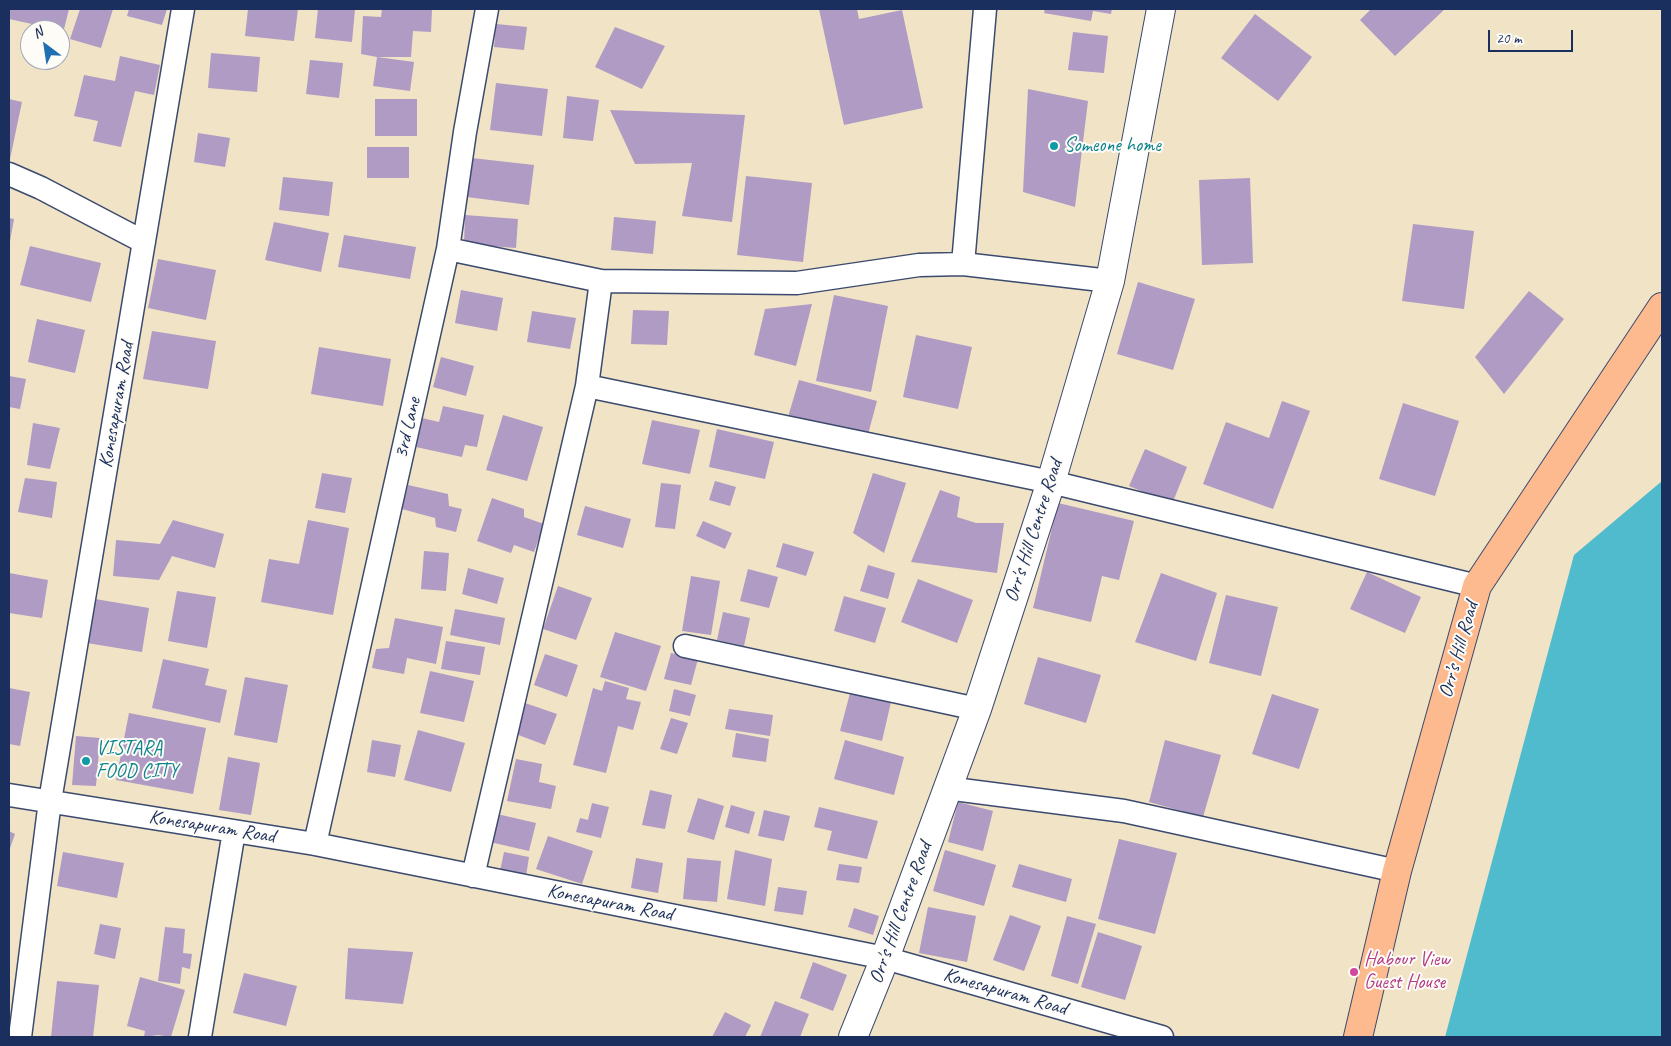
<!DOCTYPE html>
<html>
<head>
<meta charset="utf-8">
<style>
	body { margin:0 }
	#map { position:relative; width:1671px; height:1046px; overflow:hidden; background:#f1e3c6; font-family:Caveat,sans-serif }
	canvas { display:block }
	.frame { position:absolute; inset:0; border:10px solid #1b2f5e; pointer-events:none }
	.north { position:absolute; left:20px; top:20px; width:50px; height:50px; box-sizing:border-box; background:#fdfcf7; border:1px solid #a3aaba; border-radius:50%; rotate:329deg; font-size:14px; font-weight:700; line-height:20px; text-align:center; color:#1b2f5e }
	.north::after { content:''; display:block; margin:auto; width:18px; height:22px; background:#1f6fb2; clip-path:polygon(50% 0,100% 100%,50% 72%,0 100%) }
	.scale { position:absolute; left:1488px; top:30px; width:85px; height:22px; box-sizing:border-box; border:2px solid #1b2f5e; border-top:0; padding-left:6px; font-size:15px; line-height:18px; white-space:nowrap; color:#1b2f5e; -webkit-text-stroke:4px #fdfcf7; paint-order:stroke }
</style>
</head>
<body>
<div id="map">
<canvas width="1671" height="1046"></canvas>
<div class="frame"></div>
<div class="north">N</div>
<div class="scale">20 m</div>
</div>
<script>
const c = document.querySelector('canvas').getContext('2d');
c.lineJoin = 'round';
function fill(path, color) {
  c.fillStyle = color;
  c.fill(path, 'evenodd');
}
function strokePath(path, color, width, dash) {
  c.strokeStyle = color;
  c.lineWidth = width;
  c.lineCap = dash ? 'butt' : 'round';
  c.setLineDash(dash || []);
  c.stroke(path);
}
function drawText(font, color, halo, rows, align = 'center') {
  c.font = font + ' Caveat,sans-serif';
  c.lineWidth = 4;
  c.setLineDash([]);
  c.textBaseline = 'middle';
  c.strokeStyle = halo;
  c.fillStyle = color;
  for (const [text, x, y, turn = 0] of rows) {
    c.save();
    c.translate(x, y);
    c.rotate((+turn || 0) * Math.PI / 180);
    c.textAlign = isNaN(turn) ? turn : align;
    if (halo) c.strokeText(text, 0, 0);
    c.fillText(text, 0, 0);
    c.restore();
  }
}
const water = new Path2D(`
	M1662 481V1037H1445L1574 555Z`);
const building = new Path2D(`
	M9 9H69L63 33 60 30 9 19Z
	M80 9H113L101 48 70 39Z
	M129 9H167L162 25 127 16Z
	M248 9H298L294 41 245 36Z
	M318 9H355L352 42 315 38Z
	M382 9H432L431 32 413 31 411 57H377L361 54 363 16 381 17Z
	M819 9H857L859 19 902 10 923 108 844 125Z
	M1045 9H1112L1111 14 1093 11 1091 21 1044 13Z
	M1371 9H1445L1395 56 1360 20Z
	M1255 14 1312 57 1278 101 1221 58Z
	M496 24 527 27 524 50 494 47Z
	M615 27 665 46 642 89 595 67Z
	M1073 32 1108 36 1104 73 1068 70Z
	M211 53 260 57 257 92 208 88Z
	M120 56 160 65 154 95 135 91 121 147 93 141 98 121 74 116 84 75 115 81Z
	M377 57 414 62 410 91 373 86Z
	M310 60 343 63 339 98 306 94Z
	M496 83 548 89 542 136 490 130Z
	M1028 89 1088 101 1075 207 1023 192Z
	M567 96 599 100 593 141 563 138Z
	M9 99 22 102 10 159H9Z
	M375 99H417V136H375Z
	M610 110 745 115 732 222 682 216 692 163 635 164Z
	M198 133 230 138 225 167 194 162Z
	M367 147H409V178H367Z
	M472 158 534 165 529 205 467 197Z
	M746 176 812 183 803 262 737 255Z
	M283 177 333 182 329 216 279 210Z
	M1250 178 1253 263 1202 265 1199 180Z
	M465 215 518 219 516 248 464 244Z
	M614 217 656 221 653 254 611 250Z
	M9 218 14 219 10 241H9Z
	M274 222 329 233 321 272 265 260Z
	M1413 224 1474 231 1464 309 1402 301Z
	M344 235 416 247 410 279 338 267Z
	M30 246 101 263 91 302 20 285Z
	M158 259 216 270 206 320 148 308Z
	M1138 282 1195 299 1173 370 1117 354Z
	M461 290 503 298 497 331 455 323Z
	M1529 291 1564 319 1504 394 1475 357Z
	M834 295 888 306 871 392 816 381Z
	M812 304 796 366 754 355 765 309Z
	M633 310 669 311 667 345 631 344Z
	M532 311 576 318 570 349 527 342Z
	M37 319 85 330 75 373 28 362Z
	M152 331 216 341 208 389 143 379Z
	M916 335 972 347 958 409 903 397Z
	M319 347 391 359 383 406 311 394Z
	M441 357 474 366 466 396 433 387Z
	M9 376 26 379 20 409 9 407Z
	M799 380 877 401 867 438 788 417Z
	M1282 401 1310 411 1273 509 1203 484 1226 422 1269 438Z
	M1403 403 1459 421 1435 496 1379 479Z
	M443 406 484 415 477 447 465 445 462 457 416 447 422 418 439 422Z
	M503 415 543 427 527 481 486 470Z
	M652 420 700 430 690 474 642 464Z
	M33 423 60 428 50 469 27 465Z
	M717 429 774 442 765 479 709 467Z
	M1145 449 1187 467 1172 504 1129 486Z
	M322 473 352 478 345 513 315 508Z
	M873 473 906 483 884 553 853 533Z
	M25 478 57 482 52 518 18 512Z
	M715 481 736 487 730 506 709 500Z
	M661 483 681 485 675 529 655 527Z
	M408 485 448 494 449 506 462 509 456 532 436 527 435 518 402 509Z
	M940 490 960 497 957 517 976 523H1004L997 573 911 562Z
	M492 498 524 509V517L544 524 534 552 514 545 511 553 477 541Z
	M1058 503 1134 521 1119 580 1102 576 1091 622 1033 608Z
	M585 506 631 519 623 548 577 535Z
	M173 520 224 534 215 568 172 556 159 580 113 576 116 540 160 544Z
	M308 520 349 528 333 615 261 602 269 559 299 564Z
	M703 521 732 533 725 549 696 536Z
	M783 543 814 552 806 576 776 567Z
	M424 551 449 553 446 591 421 589Z
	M868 565 895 573 888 599 860 591Z
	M468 568 504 578 497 604 462 594Z
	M748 569 778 577 769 608 740 601Z
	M1367 572 1421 597 1405 633 1350 609Z
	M9 573 48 580 42 618 9 613Z
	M1161 573 1217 593 1196 661 1135 642Z
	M691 576 720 581 711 635 682 631Z
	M918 579 973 600 957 643 901 622Z
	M558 586 592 598 576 640 543 629Z
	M177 591 216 597 207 648 168 641Z
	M1226 595 1278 607 1261 676 1209 663Z
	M844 596 886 608 875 643 834 631Z
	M95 599 149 608 142 652 87 643Z
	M455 609 505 618 500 645 450 635Z
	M723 612 750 618 744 646 717 640Z
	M395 618 443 627 436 664 407 658 404 674 372 668 376 649 389 648Z
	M615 632 661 646 646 691 600 677Z
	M446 641 485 647 480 675 441 669Z
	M671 653 698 659 691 685 664 679Z
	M545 654 578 665 567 697 534 685Z
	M1038 657 1101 675 1086 723 1024 704Z
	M163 659 209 669 205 685 227 690 220 723 152 708Z
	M430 671 474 681 464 722 420 713Z
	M245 677 288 685 277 743 234 735Z
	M605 681 629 688 626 699 641 702 633 730 618 726 606 773 573 765 593 688 602 691Z
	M9 688 30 692 20 746 9 744Z
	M674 689 696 695 690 716 669 711Z
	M850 693 891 702 882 741 840 731Z
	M1272 694 1319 709 1299 769 1252 754Z
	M525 703 557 714 545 745 513 733Z
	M729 709 773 715 770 736 725 729Z
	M129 713 206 728 193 794 116 780Z
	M671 718 688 723 677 754 660 749Z
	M418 730 465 743 451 792 404 780Z
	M736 733 769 739 766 762 732 757Z
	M76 736 100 738 96 786 72 785Z
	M372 740 401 745 395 777 367 772Z
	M845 740 904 757 894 795 834 779Z
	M1165 740 1221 755 1203 817 1149 802Z
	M228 757 260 763 251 815 219 810Z
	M516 759 542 764 539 782 556 786 551 809 507 801Z
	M650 790 672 795 665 829 642 825Z
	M698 798 724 806 714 840 687 832Z
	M958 802 993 811 983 851 948 842Z
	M592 803 609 807 601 838 576 832 580 818 588 820Z
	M731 805 755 812 749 834 725 827Z
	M819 807 878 821 867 859 827 850 832 831 814 827Z
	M764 810 790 816 784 841 758 836Z
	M497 814 536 823 529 851 490 842Z
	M9 831 15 834 9 851Z
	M548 836 593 851 582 884 536 869Z
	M1119 839 1177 853 1155 934 1098 919Z
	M735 850 772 859 765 906 727 899Z
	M945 850 996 865 984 906 933 891Z
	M63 852 124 863 117 898 57 886Z
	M504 852 529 857 526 876 500 871Z
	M636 858 663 863 658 893 631 888Z
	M687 858 721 861 717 902 683 899Z
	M839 864 862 867 859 883 836 880Z
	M1019 864 1072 879 1066 902 1012 887Z
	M778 887 807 891 803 915 774 911Z
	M928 907 976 916 967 962 919 953Z
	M854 908 879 916 873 935 848 927Z
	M1010 915 1041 926 1024 971 993 960Z
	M1067 916 1096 924 1078 984 1051 976Z
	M100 924 121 928 115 959 94 954Z
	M165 927 185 929 183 953 192 954 190 969 182 967 180 984 158 981Z
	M1098 932 1142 946 1125 1000 1081 987Z
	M348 948 413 952 403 1004 345 999Z
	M813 962 847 975 833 1011 800 998Z
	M244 973 297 986 286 1026 233 1013Z
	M140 977 185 990 171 1037 158 1035 144 1037 145 1031 127 1026Z
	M57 981 99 985 93 1037H51Z
	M775 1001 809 1014 800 1037H760Z
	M725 1012 751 1025 745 1037H712Z`);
const minor = new Path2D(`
	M9 174 41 188 144 242
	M448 249 601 281 797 283 919 265 963 264 1110 281
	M963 264 985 9
	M587 386 1051 482 1477 586
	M685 646 977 709
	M946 788 1124 811 1397 871
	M9 795 315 844 885 958 1162 1037
	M315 844 448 249 465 132 487 9
	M473 876 587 386 601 281
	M20 1037 50 801 183 9
	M200 1037 234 831`);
const tertiary = new Path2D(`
	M853 1037 885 958 977 709 1051 482 1110 281 1161 9`);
const primary = new Path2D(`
	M1358 1037 1397 871 1477 586 1662 307`);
const markers = [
	[1054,146,5,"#0f9aa8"],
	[86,761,5,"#0f9aa8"],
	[1354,972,5,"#d1479c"]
];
const cultureNames = [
	["Someone home",1064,146],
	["VISTARA",96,749],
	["FOOD CITY",96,772]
];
const streetNames = [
	["Konesapuram Road",117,405,-80],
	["3rd Lane",408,428,-77],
	["Orr's Hill Centre Road",1034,531,-72],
	["Orr’s Hill Road",1459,650,-74],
	["Konesapuram Road",212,827,9],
	["Konesapuram Road",610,903,11],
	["Orr's Hill Centre Road",901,913,-70],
	["Konesapuram Road",1005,992,16]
];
const hotelNames = [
	["Habour View",1364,960],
	["Guest House",1364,983]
];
fill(water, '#50bbcc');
fill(building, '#af9bc3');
strokePath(minor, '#3b4a6e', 25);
strokePath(tertiary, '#3b4a6e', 30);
strokePath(primary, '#3b4a6e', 30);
strokePath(minor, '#fff', 22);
strokePath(tertiary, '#fff', 28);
strokePath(primary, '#fcba8e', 28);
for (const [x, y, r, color] of markers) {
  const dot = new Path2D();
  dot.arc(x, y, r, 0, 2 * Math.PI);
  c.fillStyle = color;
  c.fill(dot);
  strokePath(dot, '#fdfcf7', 2);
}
drawText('20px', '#0d838f', '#fdfcf7', cultureNames, 'left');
drawText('20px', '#1b2f5e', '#fdfcf7', streetNames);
drawText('20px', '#b23c85', '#fdfcf7', hotelNames, 'left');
</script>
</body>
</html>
